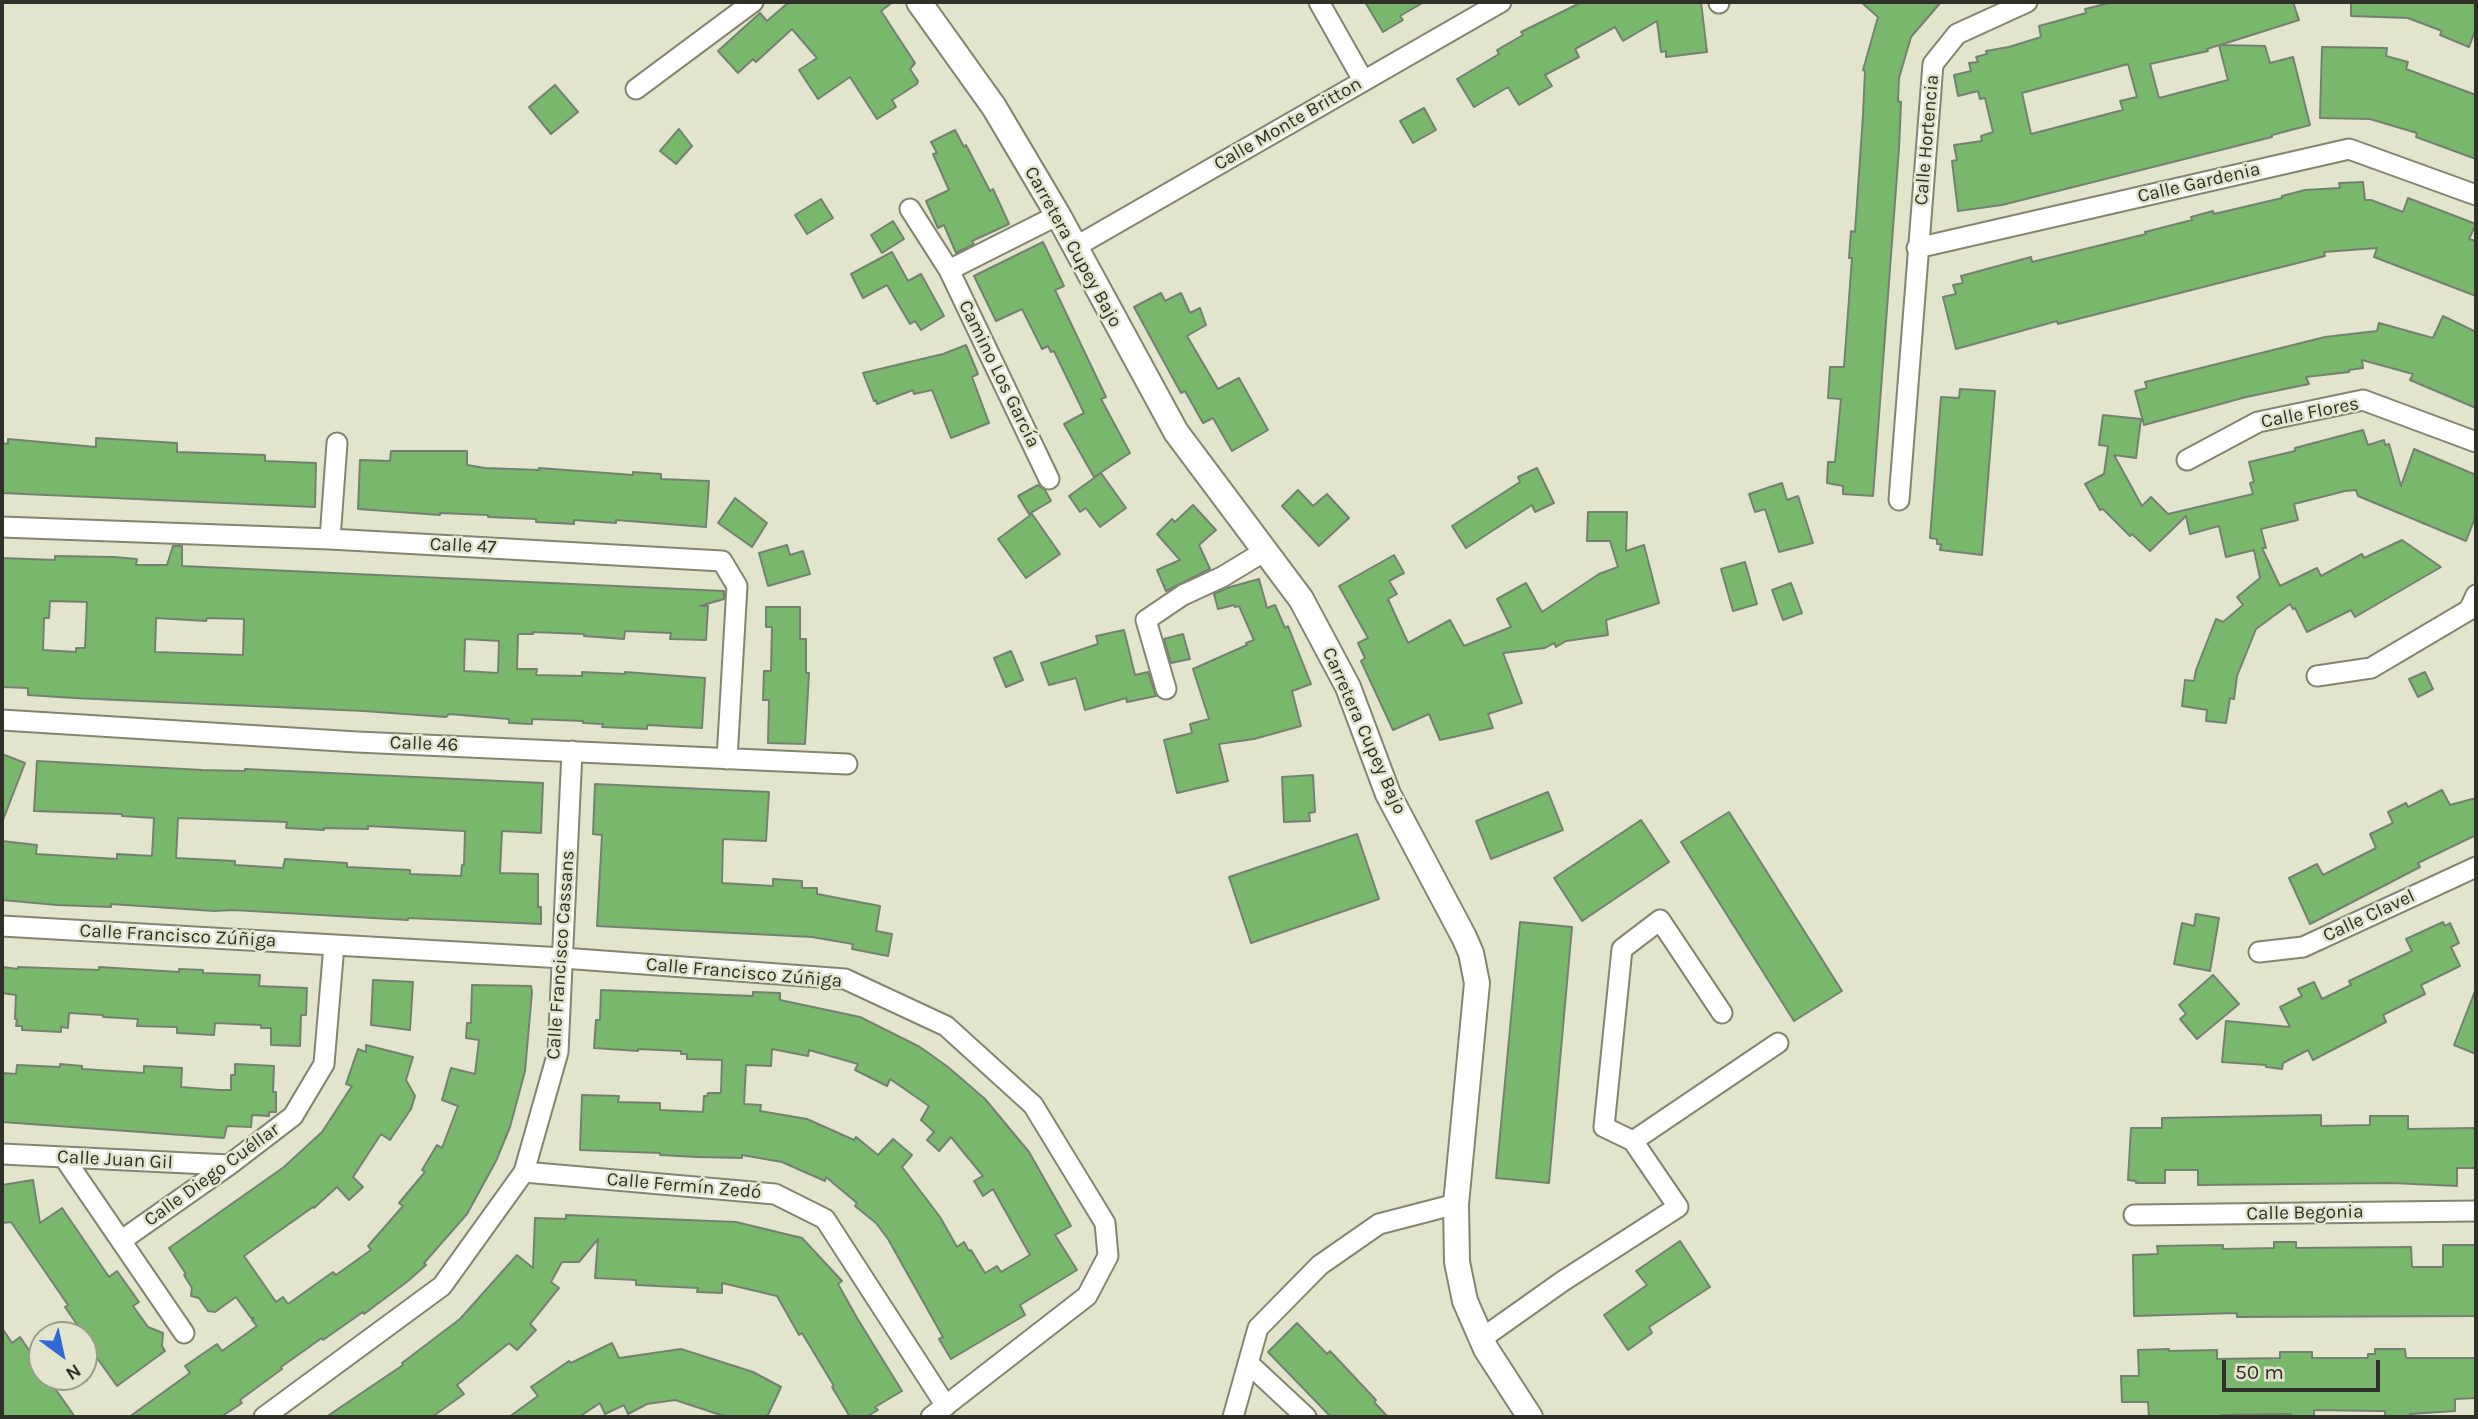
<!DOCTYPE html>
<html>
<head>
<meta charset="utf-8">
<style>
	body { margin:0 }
	#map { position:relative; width:2478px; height:1419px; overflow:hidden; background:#e3e4cc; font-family:Karla,sans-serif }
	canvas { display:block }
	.frame { position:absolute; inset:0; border:4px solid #2f3027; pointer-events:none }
	.north { position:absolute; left:28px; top:1321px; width:70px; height:70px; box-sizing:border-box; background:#e3e4cc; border:2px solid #9b9c8a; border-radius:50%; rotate:147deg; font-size:19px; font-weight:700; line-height:28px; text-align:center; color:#2f3027 }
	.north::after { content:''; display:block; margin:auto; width:24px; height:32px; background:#3168d6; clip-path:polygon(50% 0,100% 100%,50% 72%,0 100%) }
	.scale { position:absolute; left:2222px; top:1360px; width:158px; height:32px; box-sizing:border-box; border:4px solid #2f3027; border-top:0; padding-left:9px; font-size:21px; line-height:24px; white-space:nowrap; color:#2f3027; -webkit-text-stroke:5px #e3e4cc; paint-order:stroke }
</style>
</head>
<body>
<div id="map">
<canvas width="2478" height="1419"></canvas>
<div class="frame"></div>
<div class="north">N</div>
<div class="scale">50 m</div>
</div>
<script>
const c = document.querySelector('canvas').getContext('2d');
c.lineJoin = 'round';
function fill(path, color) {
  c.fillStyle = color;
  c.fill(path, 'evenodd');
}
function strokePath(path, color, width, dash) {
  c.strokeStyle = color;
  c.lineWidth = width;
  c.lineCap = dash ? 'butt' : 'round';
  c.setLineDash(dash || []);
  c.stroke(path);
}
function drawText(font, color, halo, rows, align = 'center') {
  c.font = font + ' Karla,sans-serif';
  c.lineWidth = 5;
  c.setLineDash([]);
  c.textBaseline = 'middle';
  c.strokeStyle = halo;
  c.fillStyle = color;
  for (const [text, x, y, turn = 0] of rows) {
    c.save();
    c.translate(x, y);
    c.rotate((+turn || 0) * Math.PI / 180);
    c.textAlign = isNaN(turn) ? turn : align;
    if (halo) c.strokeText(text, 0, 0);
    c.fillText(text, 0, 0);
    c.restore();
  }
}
const building = new Path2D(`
	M789 2H893L881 11 915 63 910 69 918 81 917 84 892 100 896 107 877 119 850 77 818 99 799 70 817 58 792 29 756 62 753 59 738 73 718 51 760 13 767 21Z
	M1365 2H1424L1400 16 1403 20 1383 32Z
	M1582 2H1701L1707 52 1666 57V51L1661 52 1657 21 1623 41 1615 27 1575 49 1579 57 1545 75 1552 86 1519 105 1508 87 1474 107 1457 79 1499 54 1497 50 1523 35 1521 32Z
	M1861 2H1941L1911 37 1899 78 1898 101 1901 102 1899 148 1873 496 1843 494V486L1827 483 1828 462H1835L1841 399 1828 398 1830 367H1844L1852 258H1849L1851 231 1855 232 1863 115 1865 71 1863 70 1878 17Z
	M2113 2H2293L2299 20 2220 45 2265 46 2270 63 2293 57 2310 125 2272 135V137L2002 205 1958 211 1952 161 1957 160 1954 145 1982 141 1981 136 1993 132 1985 98 1980 99 1978 91 1958 96 1954 75 1971 71 1969 63 1978 62 1976 57 1987 54 1986 51 2009 47 2041 37 2039 26 2086 13 2085 9ZM2219 45 2228 80 2159 98 2150 64 2208 51 2207 49ZM2128 64 2137 97 2120 101 2123 110 2031 134 2022 93Z
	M2351 2H2476V28L2469 47 2440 35 2442 31 2408 18 2351 16Z
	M2322 47 2387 48 2386 56 2408 62 2406 69 2476 95V159L2416 137 2417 133 2370 119 2320 118Z
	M555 85 578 112 551 134 529 107Z
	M1424 108 1436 130 1413 143 1400 121Z
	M679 129 692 146 676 164 660 151Z
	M955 130 964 147 966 145 990 191 993 189 1009 224 972 241 974 244 956 253 944 225 938 228 926 201 949 190 933 154 937 153 931 142Z
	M2363 182 2365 200H2371L2403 212 2408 198 2476 224 2469 239 2476 241V296L2374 257 2377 248 2324 252 2325 256 2058 324 2057 321 1956 349 1943 297 1956 294 1953 285 1963 283 1961 276 2031 257 2032 262 2146 234 2145 232 2192 220 2191 217 2213 211 2214 214 2282 198V196L2305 190 2340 188 2339 183Z
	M821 199 833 218 807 234 795 215Z
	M893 221 904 239 882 253 871 235Z
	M1043 242 1064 286 1055 290 1106 397 1101 399 1130 453 1094 477 1064 424 1084 413 1054 351 1051 352 1048 346 1042 349 1022 309 996 321 974 276Z
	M892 252 908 281 921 274 944 316 921 330 915 321 910 324 887 285 863 298 851 274Z
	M1161 293 1165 301 1181 293 1190 313 1200 308 1206 325 1187 336 1218 389 1239 378 1268 430 1232 451 1213 418 1203 423 1185 391 1181 393 1134 307Z
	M2443 316 2476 332V408L2410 380 2413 374 2362 360 2363 368 2349 370V372L2306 377 2309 384 2246 397 2144 425 2135 391 2147 388 2145 382 2325 337 2377 331 2379 323 2433 338Z
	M966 345 978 374 972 377 989 423 951 438 932 390 914 394 913 390 877 404 876 400 874 401 863 373 943 354Z
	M1960 389 1995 391 1982 555 1940 550 1941 544H1937V539L1930 538 1941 397 1959 398Z
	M2103 415 2141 419 2136 458 2114 455 2142 506 2151 497 2168 514 2253 494 2250 483 2254 482 2249 462 2295 451V448L2363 430 2368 445 2384 440 2385 445 2389 444 2401 486 2414 449 2476 475V515L2466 541 2358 496 2356 490 2345 491 2294 504 2298 520 2261 529 2266 548H2262L2280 586 2317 568 2321 576 2362 554 2364 558 2402 540 2441 567 2355 617 2351 610 2307 632 2295 608 2293 609 2290 604 2256 629 2237 676 2234 699 2230 698 2226 723 2206 721 2207 710 2182 706 2185 680 2194 681 2196 670 2216 619 2223 622 2243 605 2237 597 2260 578 2254 550 2226 557 2219 526 2190 534 2186 516 2150 551 2132 534 2130 536 2103 509 2100 510 2085 484 2104 474 2108 446 2099 445Z
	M96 438 177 443V452L265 455V461L316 463 315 507 2 493V443L8 444V439L96 447Z
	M391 451H467V465L485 468 539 470V468L633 475V472L661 474V479L709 481 706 527 616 520V523L574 520V524L536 522V519L488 517V515L440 513V515L358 509 360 460 390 461Z
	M1537 468 1554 503 1535 512 1532 505 1466 548 1452 526 1520 482 1518 477Z
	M1101 473 1126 508 1100 527 1086 508 1080 512 1069 496Z
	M1782 483 1787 500 1798 496 1813 543 1779 552 1765 509 1755 512 1749 494Z
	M1038 485 1045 490 1051 501 1029 514 1018 496Z
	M1298 490 1313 506 1327 494 1349 518 1319 546 1282 506Z
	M735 498 767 523 752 547 718 523Z
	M1193 505 1216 530 1199 545 1210 569 1166 591 1157 570 1180 560 1157 534 1172 519 1175 522Z
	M1588 512H1627L1626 551 1644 545 1659 603 1606 620 1608 635 1566 641 1556 647 1554 643 1545 648 1503 653 1522 703 1488 714 1493 728 1440 740 1429 714 1393 730 1361 661 1365 658 1358 643 1368 638 1339 586 1394 555 1404 573 1389 581 1397 594 1388 599 1408 643 1450 620 1464 646 1511 627 1497 599 1526 583 1542 612 1599 574 1618 567 1610 541H1587Z
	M1032 514 1060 554 1026 578 998 539Z
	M787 545 790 555 803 551 810 574 768 586 759 553Z
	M173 546H182V566L724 591V599L700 606H708L706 640 670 639 671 633 625 631 624 639 584 636V634L533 632V634H518L517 669H537L536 675 582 676V672L625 674V672L705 678 702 728 647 725V729L602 727 603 724 583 723V721L532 719V724L509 723V719L449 714 446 717 364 711 74 698 28 695V688L2 687V558L55 560V556L114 557 137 559 136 565H167ZM50 601 87 602 85 648H76V652L43 650 44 618H49ZM156 618 206 621 207 618 244 619 243 655 155 652ZM465 639 499 641 498 673 464 671Z
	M1745 562 1757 604 1733 611 1721 569Z
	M1259 579 1267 608 1275 605 1285 628 1288 626 1311 684 1292 691 1301 726 1254 739 1219 744 1228 781 1177 793 1164 740 1192 733 1190 724 1209 719 1193 669 1247 645 1246 643 1254 640 1239 606 1235 607 1234 605 1218 609 1214 594 1230 587Z
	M1791 583 1802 613 1783 620 1772 590Z
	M766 607H800V639H806V673H809L805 744 768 743 769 700H763L764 671H771L772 627H766Z
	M1124 630 1135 675 1148 672 1156 696 1127 702 1126 698 1085 710 1076 678 1049 685 1041 663 1098 644 1096 636Z
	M1183 634 1190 659 1171 663 1164 639Z
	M1011 651 1023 680 1006 687 994 658Z
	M2425 672 2433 689 2418 697 2409 679Z
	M2 754 25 763 3 820H2Z
	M37 761 202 770 245 771V769L543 783 541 833 502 831 500 873 538 874V907H541V924L408 918V920L233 910 214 911 111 904V907L57 905 2 900V841L37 845 36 854 117 859V854L152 856 154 818 122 816V814L34 811ZM178 818 287 822 286 828 324 830V828L368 829V826L463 831H465L464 865H462L461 876 410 874V870L347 867V863L285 859 283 868 235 865V861L176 858Z
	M1313 775 1315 812 1309 813 1310 821 1284 822 1282 777Z
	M595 784 769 792 766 841 723 839 722 883 773 886V879L802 881V888H817V894L880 906 876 931 892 934 888 956 852 949 853 944 812 937 597 926 602 835 593 834Z
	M2442 790 2450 805 2476 798V835L2418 863 2420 867 2310 924 2289 878 2317 864 2323 875 2376 848 2370 834 2393 823 2388 812 2406 803 2408 807Z
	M1548 792 1563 830 1491 859 1476 821Z
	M1729 812 1842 991 1794 1021 1681 842Z
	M1641 820 1669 862 1582 921 1554 878Z
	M1357 834 1379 899 1251 943 1229 877Z
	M2196 914 2219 918 2210 971 2174 964 2182 923 2194 926Z
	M1520 922 1572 927 1549 1183 1496 1178Z
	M2443 922 2445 926 2450 923 2459 943 2451 947 2460 966 2421 985 2425 994 2383 1015 2386 1022 2313 1060 2308 1050 2283 1063 2282 1069 2266 1067V1065L2222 1062 2226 1021 2290 1027 2280 1007 2302 996 2298 989 2314 982 2322 999 2351 985 2349 981 2412 951 2406 939Z
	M2 967 18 969V967L99 970V967L179 972V969L203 970V973L260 975 259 986 307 988 306 1015H301L300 1046 271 1045V1028H261V1025L215 1023 214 1035 177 1033V1027L137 1026 138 1019 103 1017V1015L69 1013 68 1028 61 1027V1032L22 1030V1026H16L17 1019H15L16 995 2 993Z
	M2213 975 2239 1004 2197 1039 2180 1019 2186 1014 2179 1005Z
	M373 980 413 982 410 1030 371 1025Z
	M472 985 531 986 532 992 525 1071 510 1127 496 1161 467 1214 424 1263 426 1265 408 1281 364 1314 363 1312 323 1340 322 1338 319 1340 281 1367 282 1369 248 1394 240 1400 242 1403 221 1417H129L190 1373 185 1366 217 1344 222 1351 257 1326 252 1320 254 1318H251L236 1297 215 1312 208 1311 199 1298 191 1296 192 1288 184 1275 186 1274 169 1248 284 1167 322 1132 352 1086 346 1084 358 1049 366 1052V1045L413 1057 406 1080 415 1096 411 1109 390 1140 381 1134 353 1177 363 1187 349 1200 337 1187 314 1208 313 1207 244 1256 276 1302 283 1297 288 1304 333 1272 336 1275 371 1250 368 1246 403 1206 399 1203 425 1172 422 1170 437 1145 442 1148 458 1106 442 1100 451 1068 475 1074 479 1040 466 1038 467 1023H471Z
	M601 990 753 996V992L780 993V1000L860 1017 920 1047 948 1067 985 1099 1029 1152 1071 1226 1055 1235 1077 1270 1020 1305 1025 1315 951 1359 939 1339 943 1337 888 1239 876 1223 855 1206 857 1203 826 1177 825 1181 782 1162 742 1155V1158L697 1157 660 1155V1153L580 1150 582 1095 619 1096 618 1102 660 1103V1110L703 1112 704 1096H707L708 1093H721L722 1060 687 1059V1054H681V1051L638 1049V1051L594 1048 596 1020H600ZM772 1049 808 1056 809 1050 858 1064 855 1070 887 1086 890 1079 929 1106 921 1120 934 1132 927 1140 939 1151 951 1137 983 1176 974 1181 983 1196 993 1189 1030 1255 1001 1272 997 1266 985 1273 971 1250 969 1251 964 1242 957 1247 940 1217 902 1167 912 1155 893 1139 878 1155 856 1137 854 1140 807 1119 760 1111 761 1105 744 1104 746 1065 771 1066Z
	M2475 991H2476V1054L2454 1045Z
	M60 1064 82 1066V1069L144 1073V1066L182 1068 181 1087 219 1090H231V1075H235V1064L274 1066 273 1092H276V1112H269V1116L252 1115 251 1127 227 1126 224 1138 2 1122V1073L16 1074 17 1065 60 1067Z
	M2321 1115V1126L2370 1125V1116H2408V1129L2476 1128V1168H2457V1186L2392 1183 2198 1185V1170H2165V1183H2136V1181L2128 1180 2131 1128H2162V1118Z
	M33 1180 40 1223 62 1208 109 1277 117 1271 139 1302 133 1306 148 1327 163 1333 162 1346 165 1351 117 1386 87 1344 89 1342 65 1307 68 1305 11 1222 2 1223V1185Z
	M566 1215 736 1222 802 1238 842 1281 838 1284 857 1318 902 1391 875 1407 878 1410 866 1417H850L832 1387 834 1386 802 1333 799 1335 777 1296 722 1283V1293L697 1292 698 1288 636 1285V1280L595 1278 598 1239 579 1262H562L551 1282 559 1288 530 1324 536 1330 517 1350 509 1343 457 1385 464 1394 432 1417H326L403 1365 402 1363 460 1319 517 1255 533 1268 535 1218 566 1219Z
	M1680 1241 1710 1287 1649 1327 1652 1333 1628 1350 1604 1315 1647 1285 1636 1271Z
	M2274 1242H2296V1248L2411 1247 2412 1267H2443V1245H2476V1316L2237 1317V1313L2134 1316 2133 1255 2158 1254 2157 1246 2223 1245V1249L2274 1248Z
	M1297 1323 1327 1354 1330 1351 1376 1400 1374 1402 1388 1417H1331L1268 1352Z
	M2 1328 12 1343 20 1337 42 1369V1377H47L75 1417H2Z
	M612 1343 619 1358 681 1349 753 1372 781 1387 767 1417H727L675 1400 647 1404 628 1414 624 1405 605 1414 600 1403 579 1417H509L538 1396 531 1387 569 1361 571 1363Z
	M2169 1349V1351L2217 1350V1359L2280 1358V1352H2312V1358H2368V1354H2375V1349H2405L2406 1358H2476V1398L2455 1399V1411L2410 1414V1417H2385V1411H2377L2314 1410V1417H2291V1414L2221 1415V1417H2149L2148 1402H2122L2121 1376H2139L2138 1350Z`);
const minor = new Path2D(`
	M1319 2 1363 80
	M1719 2V3
	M636 89 753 2
	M910 209 949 270 1049 479
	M1075 247 1501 2
	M1917 248 2349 149 2476 195
	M949 270 1058 215
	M2187 460 2258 422 2363 400 2476 442
	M1899 500 1933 64 1957 34 2027 2
	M2 527 330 539 722 561 737 586 727 759
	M330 539 337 443
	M2317 676 2371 668 2469 610 2476 595
	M1166 689 1146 620 1183 595 1222 577 1265 551
	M2 720 357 742 847 764
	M2 926 563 958 845 979 946 1026 1033 1105 1105 1223 1108 1256 1087 1296 931 1417
	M2259 952 2303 947 2476 867
	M1633 1141 1778 1043
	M2 1154 229 1165
	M65 1159 184 1333
	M524 1172 775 1194 825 1219 946 1406
	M2134 1215 2476 1211
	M122 1240 229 1165 293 1116 324 1064 334 945
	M1481 1339 1563 1281 1678 1207 1633 1141 1604 1127 1622 949 1660 920 1722 1013
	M1248 1363 1306 1417
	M264 1417 442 1286 524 1172 558 1052 572 751
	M1233 1417 1258 1328 1320 1265 1379 1224 1456 1204`);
const tertiary = new Path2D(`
	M919 2 994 107 1058 215 1176 432 1301 599 1348 687 1388 794 1464 937 1471 953 1477 983 1456 1204 1457 1262 1465 1301 1486 1349 1530 1417`);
const streetNames = [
	["Calle Monte Britton",1288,124,-30],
	["Calle Hortencia",1927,140,-85],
	["Calle Gardenia",2199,183,-13],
	["Carretera Cupey Bajo",1073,247,61],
	["Camino Los García",999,374,64],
	["Calle Flores",2310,413,-11],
	["Calle 47",463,546,3],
	["Carretera Cupey Bajo",1364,731,66],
	["Calle 46",424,744,2],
	["Calle Clavel",2369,916,-25],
	["Calle Francisco Zúñiga",178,936,3],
	["Calle Francisco Cassans",561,955,-86],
	["Calle Francisco Zúñiga",744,973,5],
	["Calle Juan Gil",115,1160,3],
	["Calle Diego Cuéllar",212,1175,-36],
	["Calle Fermín Zedó",684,1186,5],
	["Calle Begonia",2305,1213,-1]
];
fill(building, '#79b76d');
strokePath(building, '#738270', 2);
strokePath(minor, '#84856f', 23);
strokePath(tertiary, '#84856f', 28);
strokePath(minor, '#fff', 19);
strokePath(tertiary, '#fff', 24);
drawText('19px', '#2f3027', '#e3e4cc', streetNames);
</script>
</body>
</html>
